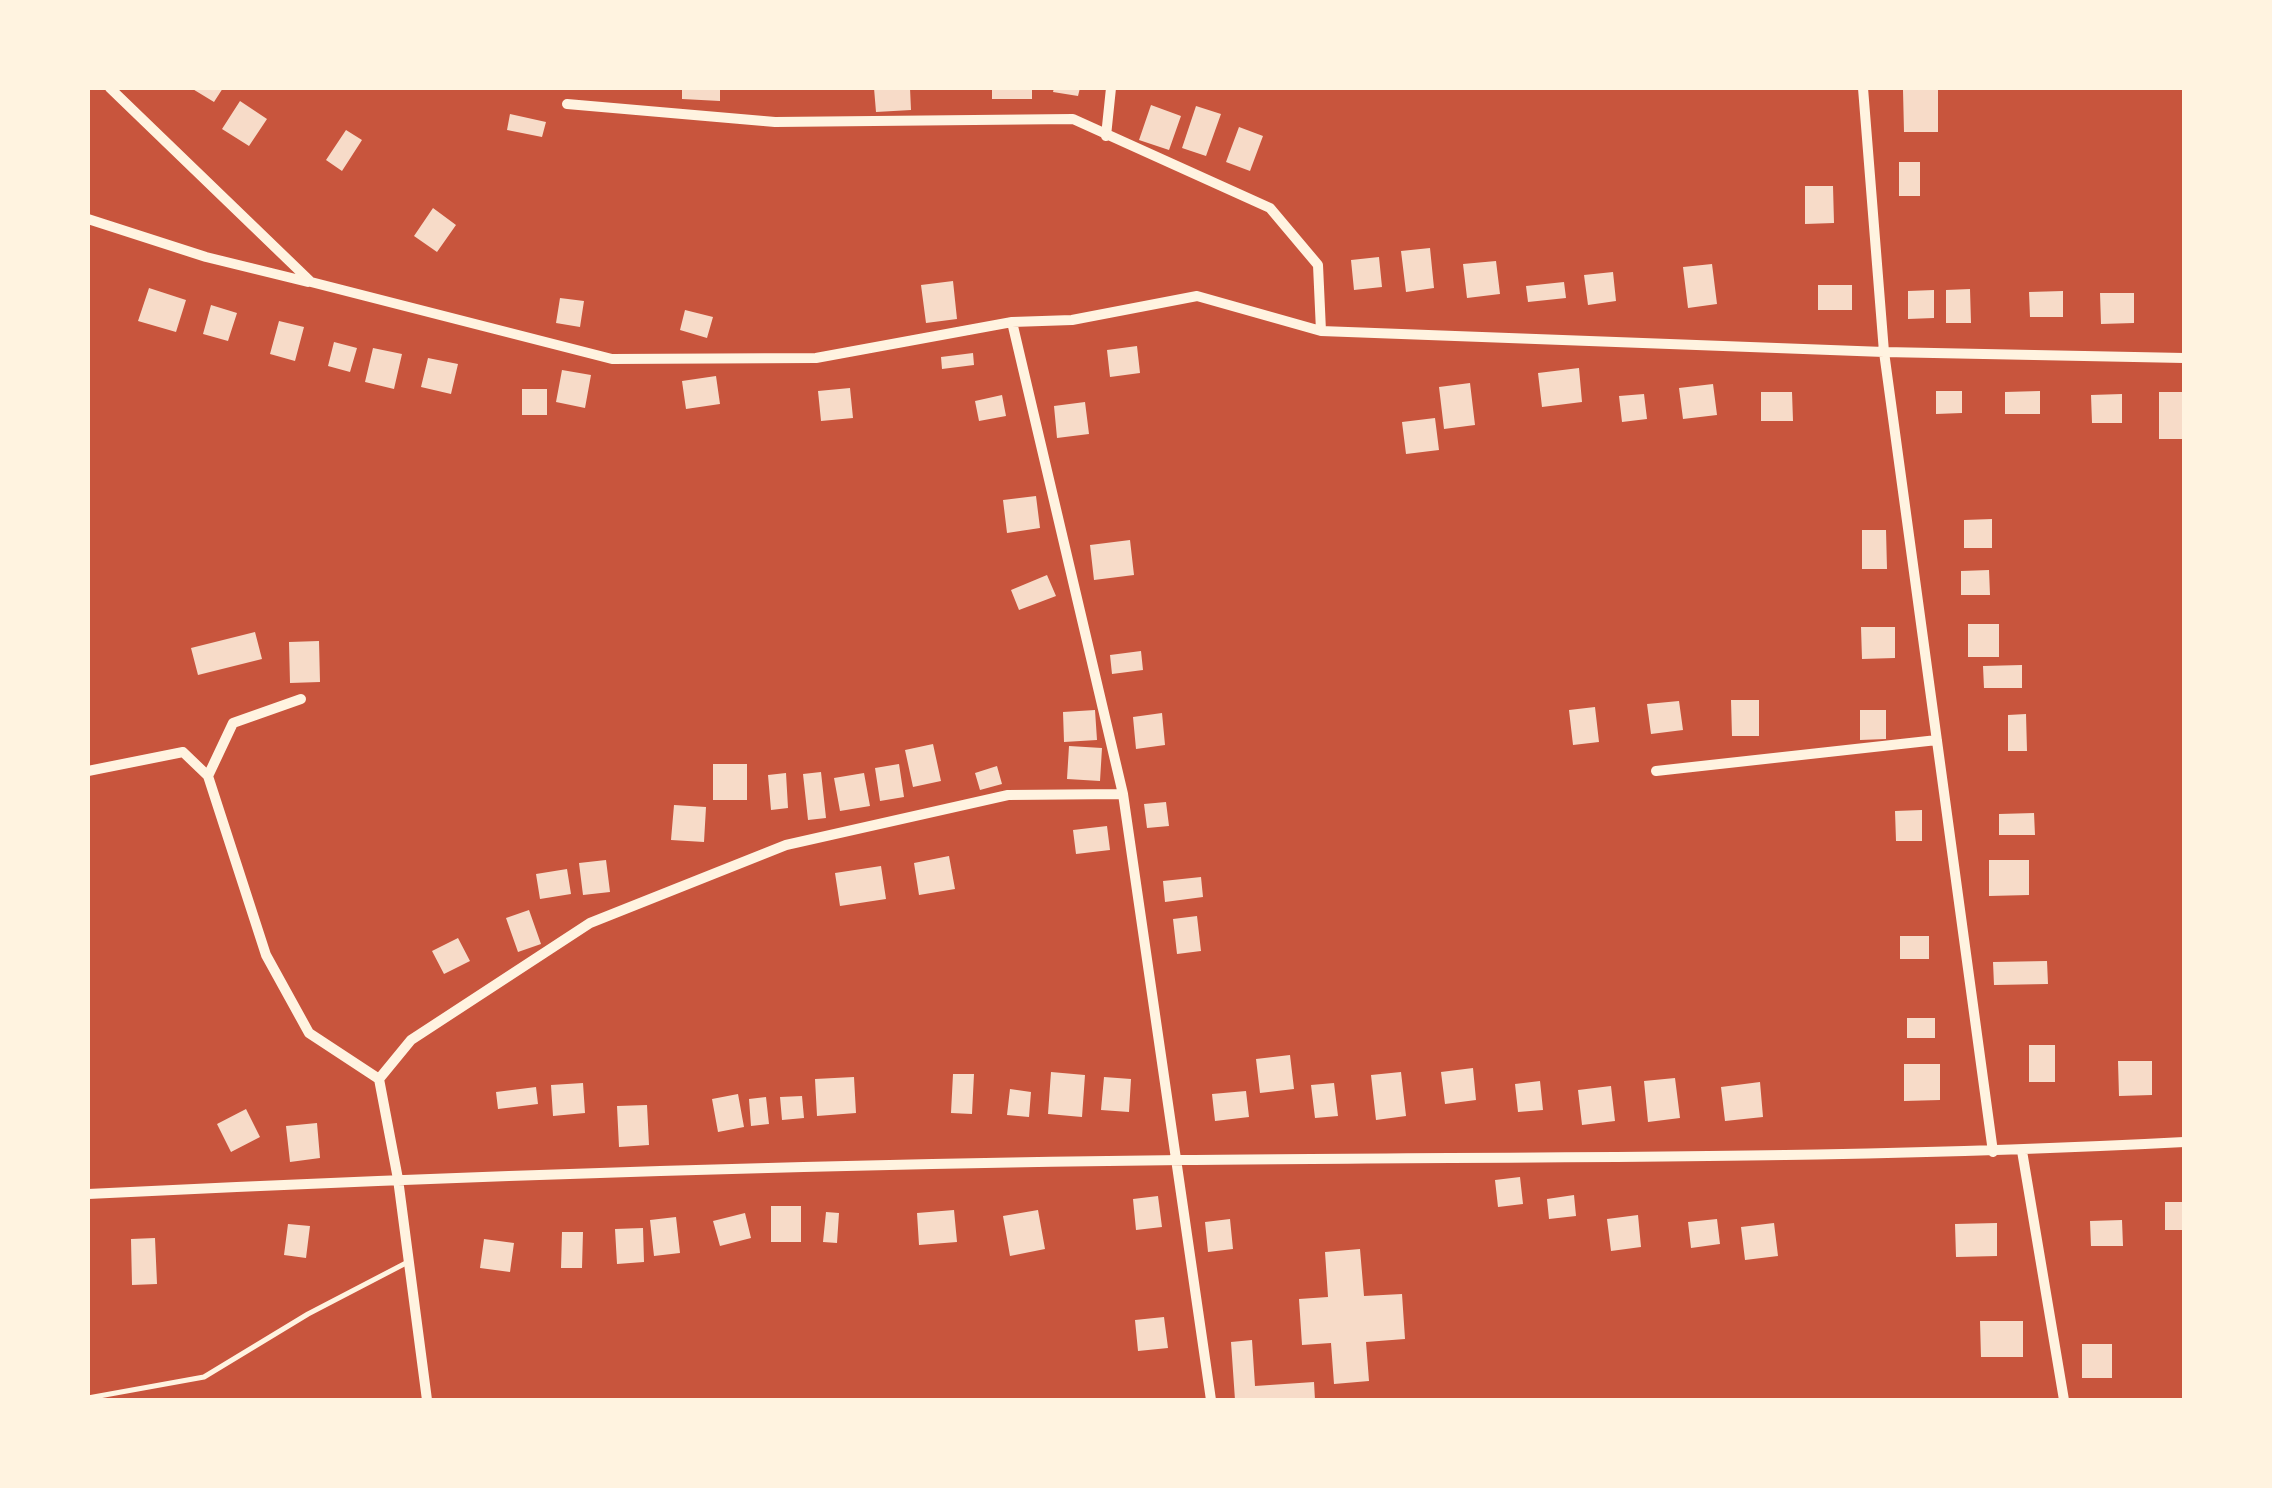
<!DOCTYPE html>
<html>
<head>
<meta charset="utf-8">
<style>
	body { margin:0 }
	#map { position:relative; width:2272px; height:1488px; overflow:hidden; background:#c8553d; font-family:Roboto,sans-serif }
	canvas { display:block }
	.frame { position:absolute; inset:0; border:90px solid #fff3e0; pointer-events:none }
</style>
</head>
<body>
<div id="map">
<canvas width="2272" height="1488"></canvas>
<div class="frame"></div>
</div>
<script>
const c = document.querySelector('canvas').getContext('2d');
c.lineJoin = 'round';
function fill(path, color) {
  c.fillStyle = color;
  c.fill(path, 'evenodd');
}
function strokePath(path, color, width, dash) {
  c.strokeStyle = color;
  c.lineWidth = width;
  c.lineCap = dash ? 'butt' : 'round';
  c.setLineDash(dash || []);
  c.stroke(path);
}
const building = new Path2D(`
	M191 88H223L214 102Z
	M682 88H720V101L682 99Z
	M874 88H910L911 110 876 112Z
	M992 88H1032V99H992Z
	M1054 88H1080L1078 96 1053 92Z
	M1938 89V132H1904L1903 90Z
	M240 101 267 119 249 146 222 129Z
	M1151 105 1181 116 1169 150 1139 140Z
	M1196 106 1221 114 1206 156 1182 148Z
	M510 114 546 122 542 137 507 130Z
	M1239 127 1263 136 1250 171 1226 162Z
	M346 130 362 140 342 171 326 160Z
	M1899 162H1920V196H1899Z
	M1805 186H1833L1834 223 1805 224Z
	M433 208 456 225 437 252 414 236Z
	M1430 248 1434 288 1406 292 1401 251Z
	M1379 257 1382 287 1354 290 1351 260Z
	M1496 261 1500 294 1467 298 1463 264Z
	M1712 264 1717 304 1688 308 1683 267Z
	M1613 272 1616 301 1588 305 1584 275Z
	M953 281 957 319 926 323 921 285Z
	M1564 282 1566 298 1528 302 1526 286Z
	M1818 285H1852V310H1818Z
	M149 288 186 300 176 332 138 321Z
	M1970 289 1971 323H1946V290Z
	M1934 290V318L1908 319V291Z
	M2063 291V317H2030L2029 292Z
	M2100 293H2134V323L2101 324Z
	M560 298 584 301 580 327 556 323Z
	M211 305 237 313 228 341 203 334Z
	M685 310 713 317 707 338 680 330Z
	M279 321 304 327 295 361 270 354Z
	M334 342 357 348 350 372 328 366Z
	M1137 346 1140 373 1110 377 1107 350Z
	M373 348 402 354 394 389 365 382Z
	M973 353 974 365 942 369 941 357Z
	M428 358 458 364 451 394 421 387Z
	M1579 368 1582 402 1542 407 1538 373Z
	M562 370 591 375 585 408 556 402Z
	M716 376 720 404 686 409 682 381Z
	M1470 383 1475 425 1444 429 1439 387Z
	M1713 384 1717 415 1683 419 1679 388Z
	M850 388 853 418 821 421 818 391Z
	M522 389H547V415H522Z
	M1936 391H1962V413L1936 414Z
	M2040 391V414H2005V392Z
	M1761 392H1792L1793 421H1761Z
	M2159 392H2184V439H2159Z
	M1644 394 1647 419 1622 422 1619 396Z
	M2122 394V423H2092L2091 395Z
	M1002 395 1006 416 979 421 975 401Z
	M1085 402 1089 434 1057 438 1054 406Z
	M1435 418 1439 450 1406 454 1402 422Z
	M1036 496 1040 528 1007 533 1003 500Z
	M1992 519V548H1964V520Z
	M1862 530H1886L1887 569H1862Z
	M1130 540 1134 575 1094 580 1090 545Z
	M1989 570 1990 595H1961V571Z
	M1047 575 1056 596 1019 610 1011 590Z
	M1968 624H1999V657H1968Z
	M1861 627H1895V658L1862 659Z
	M255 632 262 659 198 675 191 648Z
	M319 641 320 682 290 683 289 642Z
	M1141 651 1143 670 1112 674 1110 655Z
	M2022 665V688H1984L1983 666Z
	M1731 700H1759V736H1732Z
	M1679 701 1683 730 1651 734 1647 704Z
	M1595 707 1599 742 1573 745 1569 710Z
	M1095 710 1097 740 1064 742 1063 712Z
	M1860 710H1886V739L1860 740Z
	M1162 713 1165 745 1136 749 1133 717Z
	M2026 714 2027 751H2008V715Z
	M933 744 941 781 913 787 905 750Z
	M1069 746 1102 748 1100 781 1067 779Z
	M713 764H747V800H713Z
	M899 764 904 797 880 801 875 768Z
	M997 766 1002 784 980 790 975 773Z
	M821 772 826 818 808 820 803 774Z
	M786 773 788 808 771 810 768 775Z
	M864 773 870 806 840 811 834 778Z
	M1166 802 1169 826 1147 828 1144 804Z
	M674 805 706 807 704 842 671 840Z
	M1922 810V841H1896L1895 811Z
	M2034 813 2035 835H1999V814Z
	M1107 826 1110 850 1076 854 1073 830Z
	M949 856 955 889 919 895 914 863Z
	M606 860 610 892 583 895 579 863Z
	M1989 860H2029V895L1989 896Z
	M881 866 886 899 840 906 835 873Z
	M567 869 571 894 540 899 536 874Z
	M1201 877 1203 897 1165 902 1163 881Z
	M529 910 541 944 518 952 506 918Z
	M1197 916 1201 951 1177 954 1173 919Z
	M1900 936H1929V959H1900Z
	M458 938 470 961 444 974 432 951Z
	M2047 961 2048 984 1994 985 1993 962Z
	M1907 1018H1935V1038H1907Z
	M2029 1045H2055V1082H2029Z
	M1290 1055 1294 1089 1260 1093 1256 1059Z
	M2118 1061H2152V1095L2119 1096Z
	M1904 1064H1940V1100L1904 1101Z
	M1473 1068 1476 1100 1445 1104 1441 1072Z
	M1051 1072 1085 1075 1082 1117 1048 1114Z
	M1401 1072 1406 1116 1376 1120 1371 1075Z
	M953 1074H974L972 1114 951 1113Z
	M854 1077 856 1113 817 1116 815 1079Z
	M1104 1077 1131 1079 1129 1112 1101 1110Z
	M1675 1078 1680 1118 1648 1122 1644 1081Z
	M1540 1081 1543 1110 1518 1112 1515 1084Z
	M1760 1082 1763 1117 1725 1121 1721 1087Z
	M583 1083 585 1113 553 1116 551 1085Z
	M1334 1083 1338 1116 1315 1118 1311 1085Z
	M1611 1086 1615 1121 1582 1125 1578 1090Z
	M536 1087 538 1104 498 1109 496 1092Z
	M1010 1089 1031 1092 1029 1117 1007 1115Z
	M1246 1091 1249 1117 1215 1121 1212 1094Z
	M738 1094 744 1127 718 1132 712 1099Z
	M802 1096 804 1118 782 1120 780 1097Z
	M766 1097 769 1124 751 1126 749 1099Z
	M647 1105 649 1145 619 1147 617 1106Z
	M246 1109 260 1137 231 1152 217 1124Z
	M317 1123 320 1158 290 1162 286 1126Z
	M1520 1177 1523 1204 1498 1207 1495 1180Z
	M1574 1195 1576 1216 1549 1219 1547 1199Z
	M1158 1196 1162 1227 1136 1230 1133 1199Z
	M2165 1202H2184V1230H2165Z
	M771 1206H801V1242H771Z
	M954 1210 957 1242 919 1245 917 1213Z
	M1038 1210 1045 1249 1010 1256 1003 1216Z
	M826 1212 839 1213 837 1243 823 1242Z
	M745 1213 751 1238 720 1246 713 1221Z
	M1638 1215 1641 1247 1611 1251 1607 1219Z
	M676 1217 680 1253 654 1256 650 1220Z
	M1230 1219 1233 1249 1208 1252 1205 1222Z
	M1717 1219 1720 1244 1691 1248 1688 1222Z
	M2122 1220 2123 1246H2091L2090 1221Z
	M1774 1223 1778 1256 1745 1260 1741 1227Z
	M1997 1223V1256L1956 1257 1955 1224Z
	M288 1224 310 1226 306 1258 284 1255Z
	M643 1228 644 1262 617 1264 615 1229Z
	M562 1232H583L582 1268H561Z
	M155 1238 157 1284 132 1285 131 1239Z
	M484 1239 514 1243 510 1272 480 1268Z
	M1360 1249 1364 1296 1402 1294 1405 1339 1366 1342 1369 1381 1334 1384 1331 1343 1302 1345 1299 1299 1328 1297 1325 1252Z
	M1164 1317 1168 1348 1138 1351 1135 1320Z
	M1980 1321H2023V1357H1981Z
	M1252 1340 1255 1386 1314 1382 1315 1400H1235L1231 1342Z
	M2082 1344H2112V1378H2082Z`);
const service = new Path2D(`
	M88 1398 204 1377 308 1314 406 1263`);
const minor = new Path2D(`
	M110 88 311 282 612 359 816 358 1012 322 1072 320 1197 296 1321 331 1884 352 2184 358
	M1863 88 1884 352 1993 1152
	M567 104 775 122 1073 119 1270 208 1318 265 1321 331
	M1106 136 1111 88
	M88 219 206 257 308 282
	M1012 322 1123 794 1211 1400
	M301 699 233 723 208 776 266 955 309 1033 379 1079 398 1179 427 1400
	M88 771 183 752 208 776
	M1656 771 1937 740
	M379 1079 411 1040 590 923 786 845 1008 795 1123 794
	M2022 1151 2064 1400
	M88 1194C452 1176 818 1164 1183 1160 1517 1156 1851 1160 2184 1142`);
fill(building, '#f7dbc8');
strokePath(service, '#fff3e0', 5);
strokePath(minor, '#fff3e0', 10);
</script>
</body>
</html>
